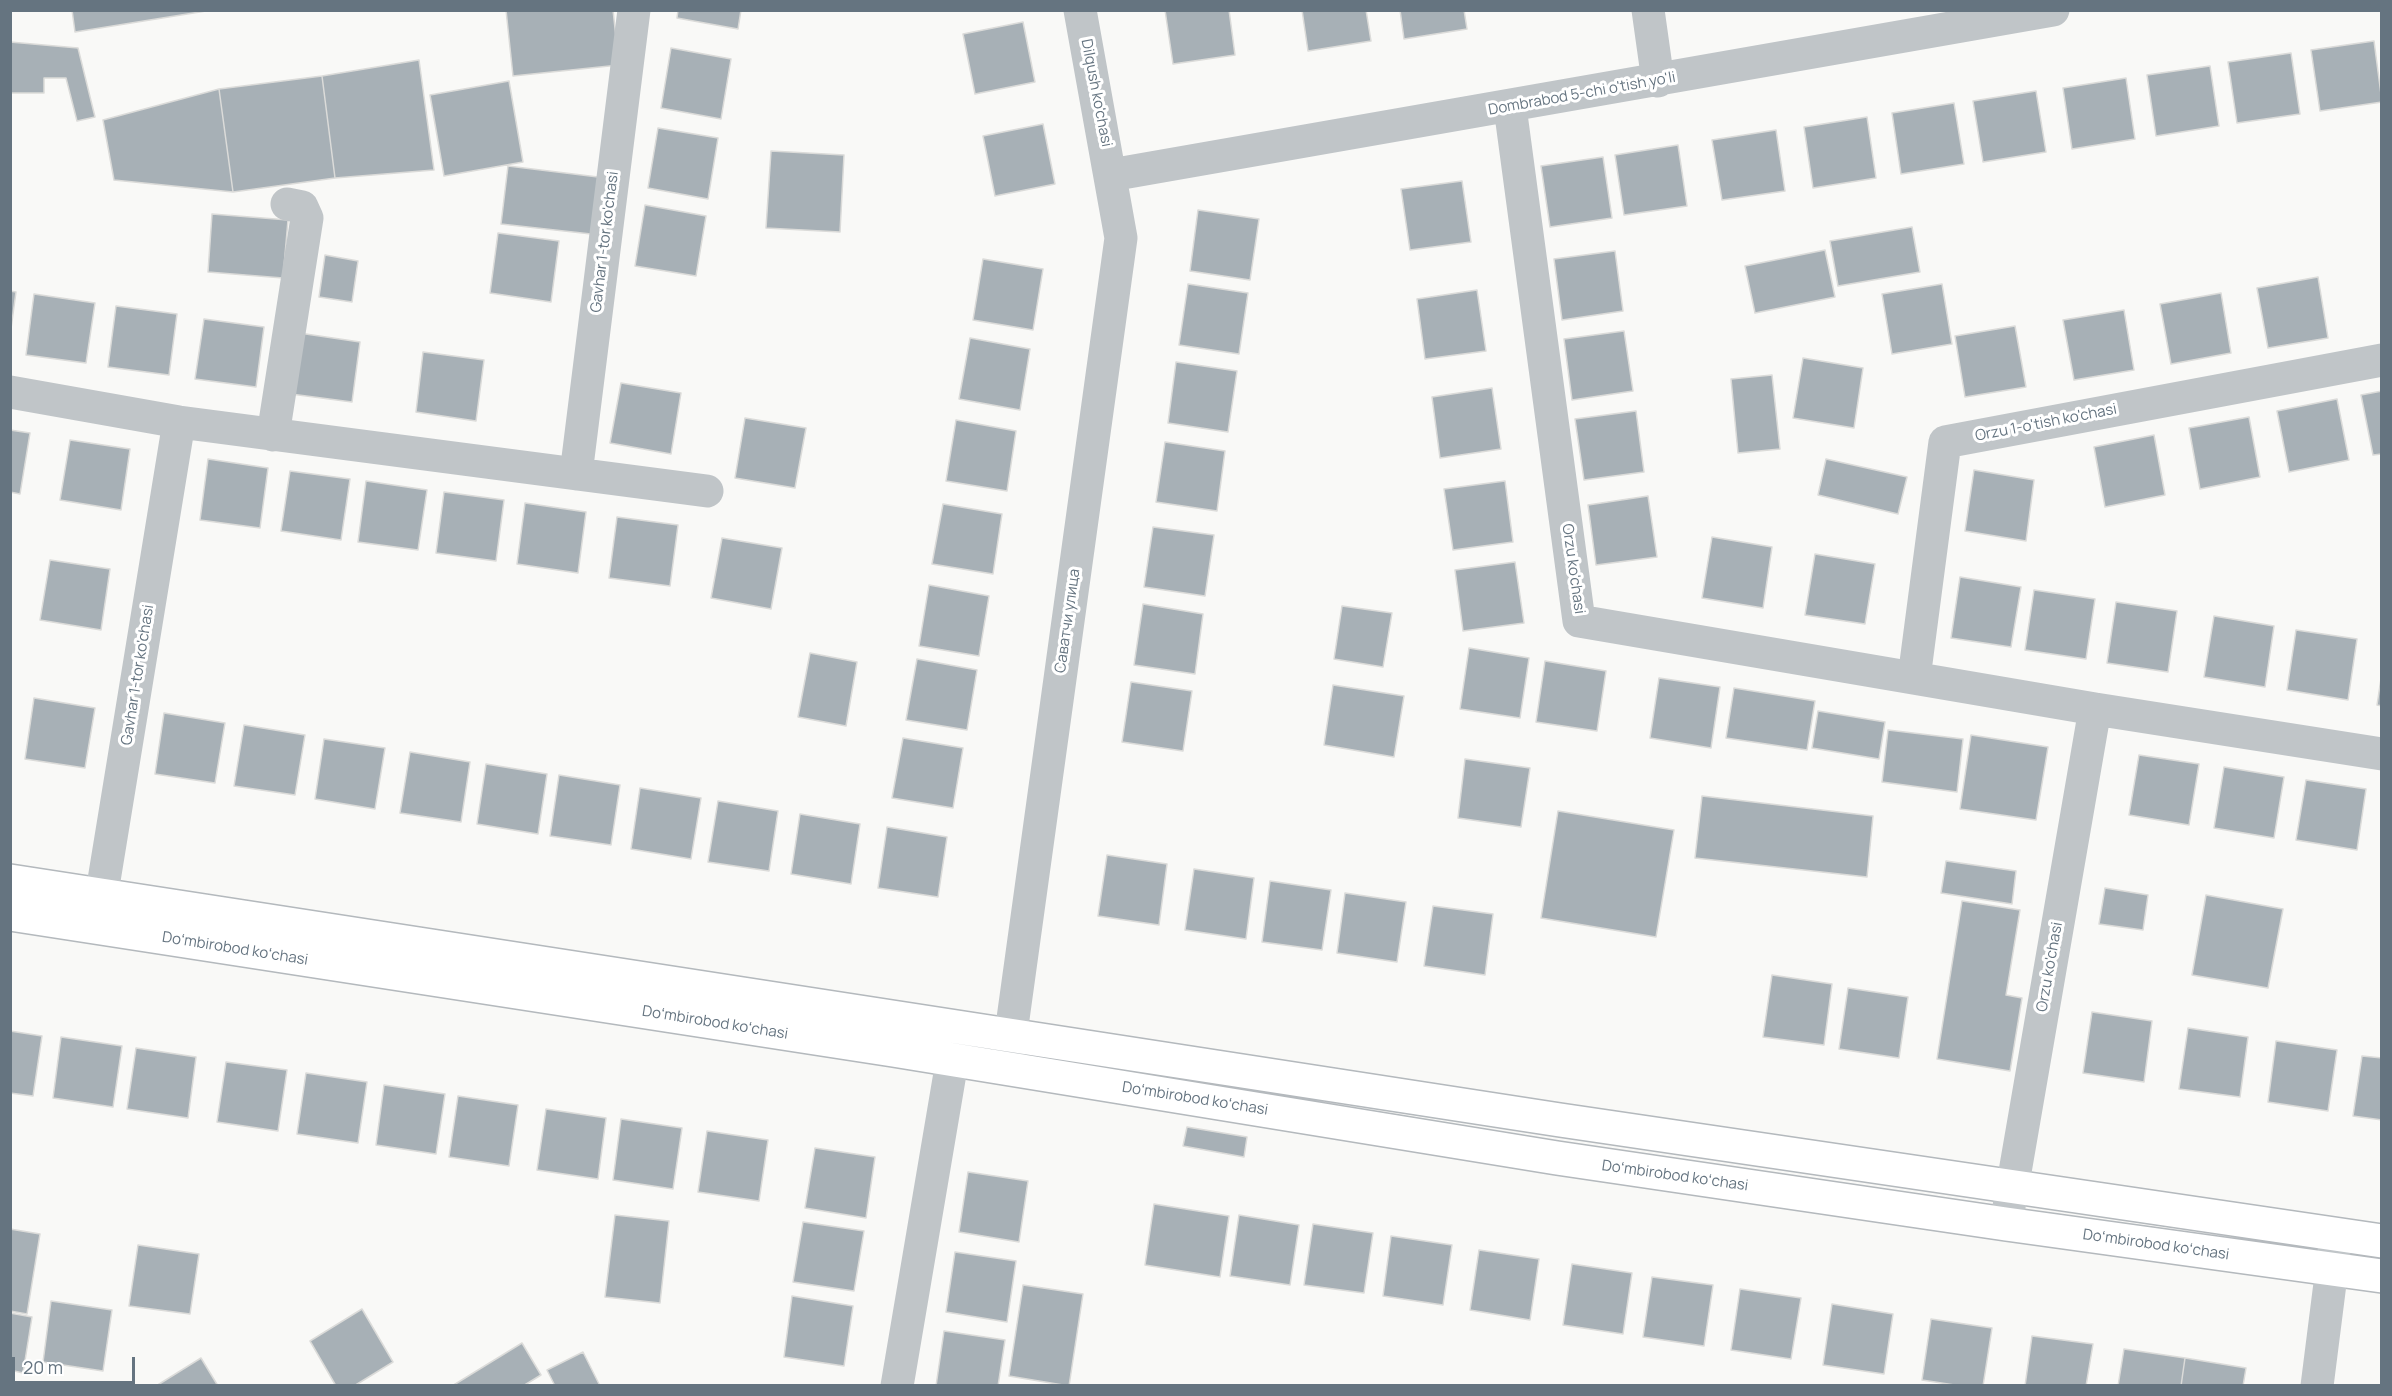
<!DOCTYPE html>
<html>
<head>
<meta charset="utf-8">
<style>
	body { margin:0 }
	#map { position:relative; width:2392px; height:1396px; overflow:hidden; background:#f9f9f7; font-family:Manrope,sans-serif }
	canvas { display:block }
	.frame { position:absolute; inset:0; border:12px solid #657480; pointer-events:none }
	.scale { position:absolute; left:12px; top:1357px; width:123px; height:27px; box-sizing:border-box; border:3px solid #657480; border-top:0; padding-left:8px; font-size:18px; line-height:21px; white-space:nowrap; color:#657480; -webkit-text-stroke:4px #fff; paint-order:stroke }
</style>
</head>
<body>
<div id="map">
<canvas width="2392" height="1396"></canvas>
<div class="frame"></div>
<div class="scale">20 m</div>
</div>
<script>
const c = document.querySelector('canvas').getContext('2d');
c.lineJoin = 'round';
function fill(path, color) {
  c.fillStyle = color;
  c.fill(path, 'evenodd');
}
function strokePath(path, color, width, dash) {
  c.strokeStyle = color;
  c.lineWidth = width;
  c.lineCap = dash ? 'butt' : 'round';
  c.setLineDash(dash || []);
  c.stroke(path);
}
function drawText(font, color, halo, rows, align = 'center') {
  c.font = font + ' Manrope,sans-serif';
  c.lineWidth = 6;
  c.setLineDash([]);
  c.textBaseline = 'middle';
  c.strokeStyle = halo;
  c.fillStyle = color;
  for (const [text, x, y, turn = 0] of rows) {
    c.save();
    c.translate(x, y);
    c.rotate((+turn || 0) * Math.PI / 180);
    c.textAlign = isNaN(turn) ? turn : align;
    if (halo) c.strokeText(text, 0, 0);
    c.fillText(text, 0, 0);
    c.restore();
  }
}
const building = new Path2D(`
	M72 10H206V11L75 32Z
	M506 10H613L619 65 513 76Z
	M678 10H741L738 29 677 18Z
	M1165 10H1229L1235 55 1173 64Z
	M1302 10H1366L1371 41 1308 51Z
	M1400 10H1464L1467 29 1404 39Z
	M1023 22 1035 82 975 94 963 34Z
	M2374 41 2382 102 2320 111 2311 50Z
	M10 42 78 48 95 117 77 121 66 78H44V93H10Z
	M671 48 731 59 721 119 661 108Z
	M2291 53 2300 114 2237 123 2228 62Z
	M419 60 434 170 335 178 322 76Z
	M2210 66 2219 126 2156 136 2147 75Z
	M322 76 335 178 233 192 219 89Z
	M2126 78 2135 139 2072 149 2063 88Z
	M509 81 523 162 444 176 430 95Z
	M219 89 233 192 114 180 103 120Z
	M2036 91 2046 152 1983 162 1973 101Z
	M1954 103 1964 164 1901 174 1892 113Z
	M1867 117 1876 178 1813 188 1804 127Z
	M1043 124 1055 184 995 196 983 136Z
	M658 128 718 138 708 199 648 188Z
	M1776 130 1785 191 1722 200 1712 140Z
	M1678 145 1687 206 1624 215 1615 155Z
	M771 151 844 155 840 232 766 228Z
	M1603 157 1612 218 1550 227 1541 166Z
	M508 166 598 177 591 234 501 224Z
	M1462 181 1471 242 1410 250 1401 189Z
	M645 205 706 216 696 276 635 266Z
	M1198 210 1259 219 1250 280 1190 271Z
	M212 214 288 220 283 278 208 272Z
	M1912 227 1920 272 1838 286 1830 241Z
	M498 233 559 241 551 302 490 293Z
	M1825 250 1835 297 1755 313 1745 266Z
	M1615 251 1623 311 1562 320 1554 259Z
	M325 255 358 261 352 302 319 297Z
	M983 259 1043 269 1033 330 973 320Z
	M2318 277 2328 338 2268 348 2257 288Z
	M1188 284 1248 293 1239 354 1179 345Z
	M1942 284 1952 344 1892 354 1882 294Z
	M1477 290 1486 351 1425 359 1417 299Z
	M10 291 16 292 10 336Z
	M2221 293 2231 353 2171 364 2160 304Z
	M34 294 95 303 86 363 26 355Z
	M116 306 177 314 169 375 108 367Z
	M2124 310 2134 370 2074 380 2063 320Z
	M204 319 264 327 256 387 195 379Z
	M2015 326 2026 387 1965 397 1955 336Z
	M1624 331 1633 391 1572 400 1564 339Z
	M299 333 360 342 352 402 291 394Z
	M970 338 1030 349 1020 410 959 399Z
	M423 352 484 360 476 421 416 412Z
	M1803 358 1863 368 1854 428 1793 418Z
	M1176 362 1237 371 1228 432 1168 423Z
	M1772 375 1780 449 1738 453 1731 379Z
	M621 383 681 393 671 454 610 443Z
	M1492 388 1501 449 1440 458 1432 397Z
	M2382 391V454L2373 455 2361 395Z
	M2337 399 2349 460 2289 472 2277 411Z
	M1636 411 1644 472 1584 480 1575 419Z
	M2249 417 2260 477 2200 489 2189 428Z
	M745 418 806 428 795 488 735 478Z
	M956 420 1016 431 1007 491 946 481Z
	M10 430 30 433 20 494 10 492Z
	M2154 435 2165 495 2105 507 2094 447Z
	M70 440 130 449 121 510 60 500Z
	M1165 442 1225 451 1217 511 1156 502Z
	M208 459 268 468 260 528 200 520Z
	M1826 459 1907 477 1898 514 1818 495Z
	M1974 470 2034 480 2026 541 1965 531Z
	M290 471 350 479 341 540 281 531Z
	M366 481 427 490 418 550 358 542Z
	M1505 481 1513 542 1453 550 1444 489Z
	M444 492 504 500 496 561 436 553Z
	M1648 496 1657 557 1596 565 1588 505Z
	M525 503 586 512 578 573 517 564Z
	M943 504 1002 514 993 574 932 564Z
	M617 517 678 525 670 586 609 578Z
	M1153 527 1214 535 1205 596 1144 587Z
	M1712 537 1772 547 1763 608 1702 598Z
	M722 538 782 548 771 609 711 598Z
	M1815 554 1875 564 1865 624 1805 615Z
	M50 560 110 569 101 630 40 620Z
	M1515 562 1524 623 1463 631 1455 570Z
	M1960 577 2021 587 2011 647 1951 638Z
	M929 585 989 596 979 656 919 646Z
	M2034 590 2095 599 2086 659 2025 650Z
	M2116 602 2177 611 2168 672 2107 663Z
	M1143 604 1203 614 1195 674 1134 665Z
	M1342 606 1392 613 1383 667 1334 659Z
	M2214 616 2274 626 2265 687 2204 677Z
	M2296 630 2357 639 2348 700 2287 690Z
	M1469 648 1529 658 1520 718 1460 709Z
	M810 653 857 662 846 726 798 717Z
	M917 659 977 670 967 730 906 720Z
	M1545 661 1606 671 1597 731 1536 722Z
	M2382 672V706L2377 705Z
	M1659 678 1720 687 1711 748 1650 738Z
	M1131 682 1192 691 1183 751 1122 742Z
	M1333 685 1404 696 1394 757 1324 745Z
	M1734 688 1815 701 1807 750 1726 738Z
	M34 698 95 708 85 768 25 759Z
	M1818 711 1885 722 1879 759 1812 748Z
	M164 713 225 723 215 783 155 774Z
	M244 725 305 735 295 795 234 786Z
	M1888 730 1963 739 1957 792 1882 782Z
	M1971 735 2048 747 2036 820 1960 809Z
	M903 738 963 748 953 808 892 798Z
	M324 739 385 748 375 809 315 799Z
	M410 752 470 762 461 822 400 813Z
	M2139 755 2199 764 2189 825 2129 815Z
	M1465 759 1530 768 1521 827 1458 818Z
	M486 764 547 774 538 834 477 824Z
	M2224 767 2284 777 2274 838 2214 828Z
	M559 775 620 785 611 845 550 836Z
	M2306 780 2366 789 2357 850 2296 840Z
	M640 788 701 798 691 859 631 849Z
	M1702 796 1873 816 1867 877 1695 858Z
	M718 801 778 811 769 871 708 862Z
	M1558 811 1674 830 1656 937 1541 918Z
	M800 814 860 824 851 884 791 874Z
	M887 827 947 837 938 897 878 888Z
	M1107 855 1167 864 1159 925 1098 916Z
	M1946 861 2016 871 2012 904 1941 893Z
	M1194 869 1254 878 1246 939 1185 930Z
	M1270 881 1331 890 1322 950 1262 942Z
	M2105 888 2148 895 2143 930 2099 924Z
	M1345 893 1406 902 1397 962 1337 953Z
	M2206 895 2283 909 2268 988 2192 975Z
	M1962 901 2020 910 2006 995 2022 998 2010 1071 1937 1059Z
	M1433 906 1493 914 1485 975 1424 966Z
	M1772 975 1832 984 1824 1045 1763 1037Z
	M1848 988 1908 997 1899 1058 1839 1049Z
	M2092 1012 2152 1021 2144 1082 2083 1073Z
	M2188 1028 2248 1037 2240 1097 2179 1089Z
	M10 1031 42 1036 33 1096 10 1093Z
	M61 1037 122 1046 113 1107 53 1098Z
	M2276 1041 2337 1050 2328 1111 2268 1102Z
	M136 1048 196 1057 188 1118 127 1109Z
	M2362 1056 2382 1058V1120L2353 1116Z
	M226 1062 287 1070 278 1131 217 1122Z
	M306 1073 367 1082 358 1143 297 1134Z
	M384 1085 445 1094 436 1154 376 1145Z
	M458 1096 518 1105 509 1166 449 1157Z
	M546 1109 606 1118 598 1179 537 1170Z
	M621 1119 682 1128 673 1189 613 1180Z
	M1187 1127 1247 1137 1244 1157 1183 1146Z
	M707 1131 768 1140 759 1201 698 1192Z
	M815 1148 875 1157 866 1218 805 1208Z
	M968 1172 1028 1181 1019 1242 959 1232Z
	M1154 1204 1229 1216 1220 1277 1145 1265Z
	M615 1215 669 1221 660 1303 605 1297Z
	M1239 1215 1299 1225 1290 1285 1230 1276Z
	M803 1222 864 1231 854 1291 793 1282Z
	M1313 1224 1373 1233 1364 1293 1304 1285Z
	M10 1229 40 1234 27 1314 10 1311Z
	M1391 1236 1452 1245 1443 1305 1383 1296Z
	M138 1245 199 1254 190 1314 129 1306Z
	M1479 1250 1539 1259 1530 1320 1470 1310Z
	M955 1252 1016 1261 1007 1322 946 1312Z
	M1572 1264 1632 1273 1623 1334 1563 1325Z
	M1652 1277 1713 1285 1704 1346 1643 1337Z
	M1023 1285 1083 1294 1069 1386 1009 1376Z
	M1740 1289 1801 1298 1791 1359 1731 1350Z
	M792 1296 853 1306 844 1366 784 1357Z
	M51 1301 112 1310 103 1371 43 1362Z
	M1832 1304 1893 1314 1884 1374 1823 1365Z
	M362 1309 393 1362 354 1386H336L310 1341Z
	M10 1313 32 1317 23 1373 10 1370Z
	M1931 1319 1992 1328 1983 1386H1961L1922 1380Z
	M944 1331 1005 1340 998 1386H936Z
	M2032 1336 2093 1344 2086 1386H2025Z
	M522 1343 541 1375 523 1386H452Z
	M2124 1349 2185 1358 2181 1386H2118Z
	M583 1352 600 1386H555L547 1370Z
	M201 1358 218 1386H156Z
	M2185 1358 2246 1368 2243 1386H2181Z`);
const minor = new Path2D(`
	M1648 10 1658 81
	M1510 107 1579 621 2095 709 2382 754
	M1111 175 2053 10
	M10 392 179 422 707 491
	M273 435 307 218 302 207 287 204
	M576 474 634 10
	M1914 678 1945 442 2382 360
	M97 923 179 422
	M1007 1062 1121 238 1080 10
	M2006 1224 2095 709
	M897 1386 957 1032
	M2317 1386 2336 1236`);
const major = new Path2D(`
	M10 881 1560 1120 2382 1241
	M10 914 893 1050 1557 1158 2006 1224 2382 1276`);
const streetNames = [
	["Dilqush ko'chasi",1096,93,79],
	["Dombrabod 5-chi o'tish yo'li",1582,94,-10],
	["Gavhar 1-tor ko'chasi",605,242,-83],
	["Orzu 1-o'tish ko'chasi",2046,423,-11],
	["Orzu ko'chasi",1573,569,82],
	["Саватчи улица",1068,621,-82],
	["Gavhar 1-tor ko'chasi",138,675,-81],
	["Doʻmbirobod koʻchasi",235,949,9],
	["Orzu ko'chasi",2050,967,-80],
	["Doʻmbirobod koʻchasi",715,1023,9],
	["Doʻmbirobod koʻchasi",1195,1099,9],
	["Doʻmbirobod koʻchasi",1675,1176,8],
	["Doʻmbirobod koʻchasi",2156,1245,8]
];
fill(building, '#a7b0b6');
strokePath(building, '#dbdbd9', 1.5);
strokePath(major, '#b4b9bd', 36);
strokePath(minor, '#c0c5c8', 33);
strokePath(major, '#fff', 33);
drawText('15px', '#657480', '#fff', streetNames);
</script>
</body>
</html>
